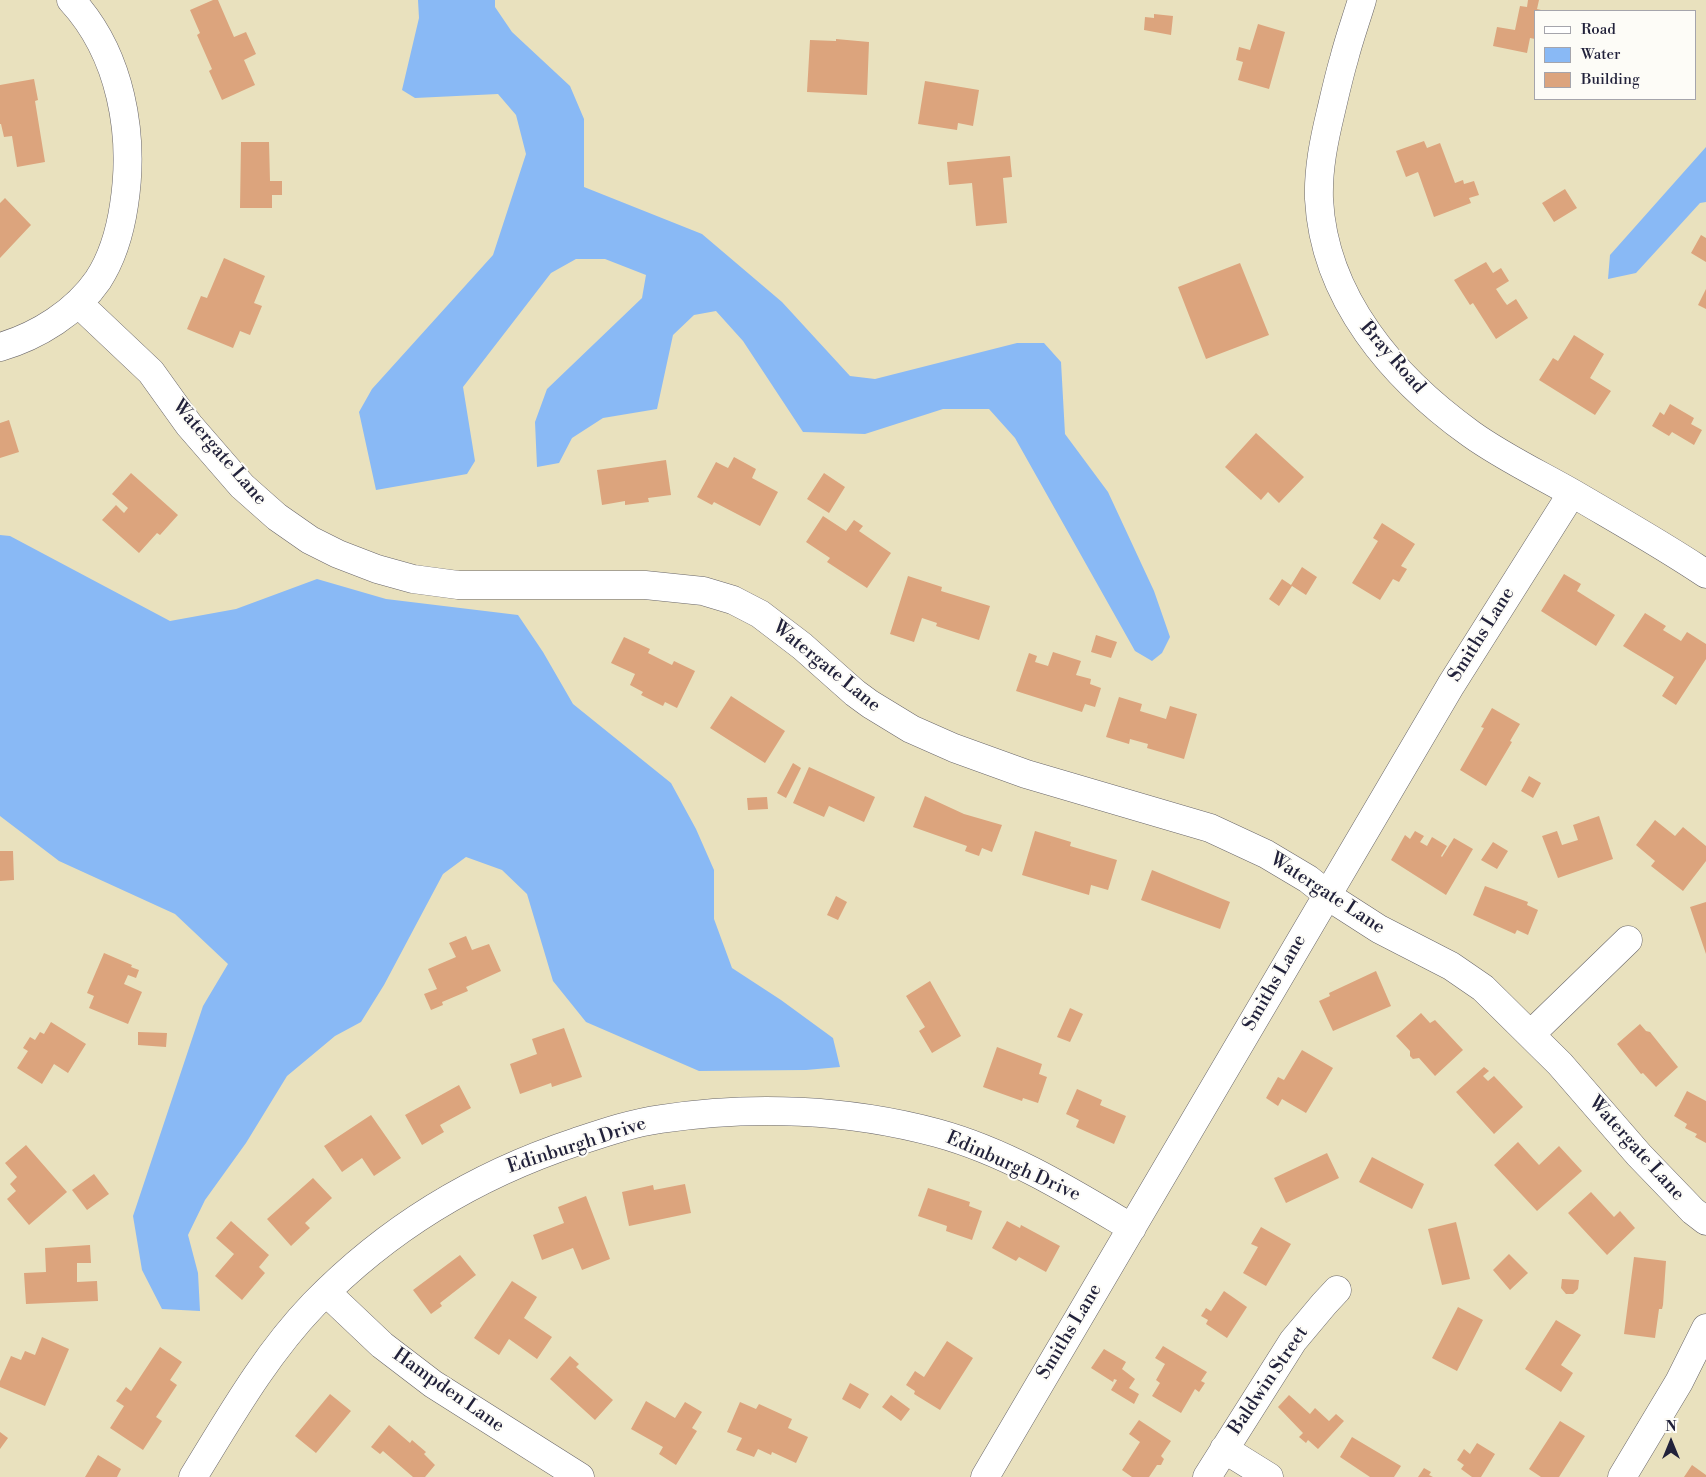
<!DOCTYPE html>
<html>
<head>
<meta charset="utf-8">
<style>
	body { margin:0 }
	#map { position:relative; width:1706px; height:1477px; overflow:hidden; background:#e9e1be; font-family:"Libre Bodoni",serif }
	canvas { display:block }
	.legend { position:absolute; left:1534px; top:10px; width:162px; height:90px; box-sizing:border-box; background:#fdfcf7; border:1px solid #a5a5ac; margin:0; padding:6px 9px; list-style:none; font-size:15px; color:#22223b }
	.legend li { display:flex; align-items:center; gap:10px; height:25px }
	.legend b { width:25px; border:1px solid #a5a5ac }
	.north { position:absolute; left:1646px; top:1417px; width:50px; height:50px; -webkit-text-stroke:4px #fdfcf7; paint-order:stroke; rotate:0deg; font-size:14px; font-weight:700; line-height:20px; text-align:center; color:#22223b }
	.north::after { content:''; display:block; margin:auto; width:18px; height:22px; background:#22223b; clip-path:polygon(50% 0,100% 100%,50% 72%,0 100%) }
</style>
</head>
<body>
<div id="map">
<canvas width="1706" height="1477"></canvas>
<ul class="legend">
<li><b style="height:6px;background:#fff"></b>Road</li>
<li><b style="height:14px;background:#89b9f5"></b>Water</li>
<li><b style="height:14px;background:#dca47d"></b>Building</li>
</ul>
<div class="north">N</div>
</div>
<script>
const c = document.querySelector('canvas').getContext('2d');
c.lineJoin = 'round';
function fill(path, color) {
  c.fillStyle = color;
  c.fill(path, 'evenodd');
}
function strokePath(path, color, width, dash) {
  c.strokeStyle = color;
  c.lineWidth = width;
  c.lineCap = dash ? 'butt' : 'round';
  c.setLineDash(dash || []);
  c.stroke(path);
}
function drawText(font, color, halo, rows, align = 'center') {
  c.font = font + ' "Libre Bodoni",serif';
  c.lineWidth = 4;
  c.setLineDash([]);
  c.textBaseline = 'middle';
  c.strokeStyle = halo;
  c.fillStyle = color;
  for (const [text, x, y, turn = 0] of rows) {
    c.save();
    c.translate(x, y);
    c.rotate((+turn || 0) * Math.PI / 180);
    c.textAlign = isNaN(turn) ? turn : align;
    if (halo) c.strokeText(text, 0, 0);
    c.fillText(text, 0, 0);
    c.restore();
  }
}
const water = new Path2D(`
	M418 0H495V7L512 32 570 86 584 119V187L702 234 782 302 850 376 875 379 1017 343H1044L1061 362 1065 434 1108 492 1154 591 1170 637 1162 653 1152 661 1135 651 1015 438 989 409H943L865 434 803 432 743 341 716 311 694 315 673 335 657 409 603 418 572 438 559 463 537 467 535 422 547 389 642 298 646 275 605 259H576L551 273 463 387 475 461 467 474 376 490 359 412 372 389 493 255 526 154 516 115 498 94 415 98 402 90 419 18Z
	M1706 147V202L1700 203 1636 273 1608 279 1610 255Z
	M0 535 10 536 170 621 236 609 317 579 386 599 518 615 543 652 573 704 671 783 696 829 714 870V919L732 968 781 1000 833 1038 840 1067 806 1070 699 1071 586 1022 553 981 527 894 502 870 466 857 443 874 384 985 361 1022 335 1036 287 1076 246 1143 205 1200 188 1235 198 1273 200 1311 162 1309 142 1270 133 1216 203 1006 228 964 175 914 59 861 0 816Z`);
const building = new Path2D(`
	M213 0H218L234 37 246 32 256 54 244 60 255 85 222 100 209 71 212 69 197 35 200 33 190 10Z
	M1528 0H1539L1537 9 1541 10 1535 11V39L1530 38 1527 53 1493 46 1497 27 1515 30 1520 6 1527 7Z
	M1154 14 1173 16 1171 35 1144 30 1145 17 1154 18Z
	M1258 24 1285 32 1269 89 1238 80 1243 62 1236 60 1239 47 1250 50Z
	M836 39 869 42 867 95 807 92 810 40 836 41Z
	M34 79 38 100 35 101 45 162 17 167 12 136 4 137 1 124H0V85Z
	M925 81 979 90 973 126 958 123 957 130 918 124Z
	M1424 141 1427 148 1440 143 1455 183 1463 180 1464 184 1474 181 1479 195 1469 198 1471 203 1434 217 1418 172 1406 177 1396 151Z
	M241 142H269L270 181H282V195H272V208H240Z
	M1010 156 1012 177 1003 178 1007 223 976 226 972 183 949 185 947 162Z
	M1565 189 1577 208 1554 222 1542 203Z
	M5 198 31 225 0 258V203Z
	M1701 235 1706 238V262L1691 253Z
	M224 258 265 276 254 303 262 306 250 335 240 331 233 348 187 329 201 296 207 298Z
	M1486 262 1493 273 1501 268 1509 281 1496 289 1504 301 1507 305 1516 299 1528 318 1496 339 1473 303 1470 305 1454 280Z
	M1240 263 1269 335 1206 359 1178 287Z
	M1706 289V309L1698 305Z
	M1574 335 1604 354 1590 378 1611 391 1595 415 1539 380 1553 358 1558 361Z
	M1670 404 1694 418 1691 424 1702 430 1694 445 1672 432 1669 436 1652 426 1660 412 1664 415Z
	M9 420 19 452 0 458V423Z
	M1256 433 1304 477 1279 503 1268 492 1261 500 1225 467Z
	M734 457 756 469 752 478 778 492 760 526 714 502 712 505 697 497 716 462 728 468Z
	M666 460 671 495 648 498 649 502 625 505V501L602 505 597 470Z
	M131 473 178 515 160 535 157 533 139 553 102 520 116 505 124 513 128 508 112 494Z
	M824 473 845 487 829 513 807 499Z
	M823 516 846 531 854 520 863 526 859 531 891 553 867 588 827 562 830 558 806 542Z
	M1382 523 1415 544 1401 566 1407 569 1399 582 1393 579 1380 600 1352 583 1378 541 1373 538Z
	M1302 567 1317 577 1306 595 1292 586 1279 606 1269 599 1282 579 1291 585Z
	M1564 574 1581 584 1577 591 1615 615 1596 646 1541 611Z
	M908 576 942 587 941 591 990 606 979 640 936 626 937 623 922 618 914 642 890 634Z
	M1645 613 1666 626 1663 630 1681 641 1687 632 1706 644V659L1676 705 1662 696 1674 677 1623 646Z
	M1096 635 1117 642 1111 658 1091 652Z
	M624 637 650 649 648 653 672 665 674 661 695 671 677 708 665 702 663 706 641 695 643 692 630 685 635 674 611 663Z
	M1053 652 1081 661 1076 675 1091 679 1090 684 1101 688 1095 707 1085 704 1082 712 1016 691 1029 653 1037 656 1035 662 1048 666Z
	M731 696 785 731 765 763 710 728Z
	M1119 697 1142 704 1140 711 1166 719 1170 706 1197 714 1184 759 1147 748 1148 744 1130 739 1129 744 1106 737Z
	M1492 708 1520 724 1510 741 1512 742 1486 786 1460 770 1484 728 1481 727Z
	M793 763 801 768 786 798 777 793Z
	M809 767 875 797 864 822 829 806 824 817 793 803Z
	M1529 776 1541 783 1533 798 1521 791Z
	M925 796 964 814 1002 825 992 852 982 848 979 856 965 851 967 846 913 827Z
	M767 797 768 809 748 810 747 798Z
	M1599 816 1613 859 1558 878 1542 836 1557 831 1562 845 1578 840 1573 825Z
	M1655 820 1675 836 1683 827 1706 846V861L1683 891 1651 866 1655 861 1636 845Z
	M1035 831 1071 842 1070 846 1117 860 1108 890 1091 885 1089 895 1022 875Z
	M1415 831 1424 836 1420 842 1427 846 1432 837 1447 846 1441 856 1442 857 1454 838 1473 849 1446 895 1391 860 1405 835 1410 839Z
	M1493 842 1508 851 1497 869 1481 860Z
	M0 851H13L14 880 0 881Z
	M1152 870 1230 902 1220 929 1141 900Z
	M1485 886 1528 902 1527 905 1538 910 1528 935 1517 930 1515 934 1473 915Z
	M836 896 847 902 838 920 827 915Z
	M1706 902V954L1690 907Z
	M466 936 472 950 489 944 501 971 466 987 468 991 442 1002 443 1005 431 1010 424 994 437 989 428 969 456 957 449 943Z
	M104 953 132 965 131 967 139 970 136 978 128 975 124 984 142 992 128 1024 89 1008 94 996 87 993Z
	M1376 971 1391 1006 1333 1031 1319 1001 1330 996 1329 993Z
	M930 981 961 1036 932 1053 919 1031 925 1027 906 996Z
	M1070 1008 1083 1014 1070 1042 1057 1037Z
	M1421 1013 1430 1023 1435 1020 1463 1050 1435 1076 1419 1058 1413 1059 1410 1056V1051L1396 1036Z
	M51 1022 86 1044 68 1073 54 1064 42 1084 17 1068 28 1051 23 1048 30 1037 35 1040 40 1032 44 1034Z
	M1640 1024 1646 1031 1650 1032 1678 1067 1656 1087 1643 1073 1641 1074 1617 1044Z
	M564 1028 582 1077 552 1087 551 1083 520 1094 510 1064 537 1054 532 1039Z
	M138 1032 167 1033 166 1047 138 1045Z
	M997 1047 1042 1064 1039 1074 1047 1077 1038 1103 1023 1098 1022 1101 983 1087Z
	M1302 1050 1333 1068 1306 1113 1282 1099 1278 1106 1266 1098 1278 1077 1284 1080Z
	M1484 1067 1489 1071 1483 1076 1488 1081 1494 1076 1523 1107 1494 1134 1456 1092Z
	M459 1085 471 1108 440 1125 444 1132 422 1145 405 1115Z
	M1077 1089 1102 1100 1100 1105 1126 1116 1114 1144 1076 1127 1079 1120 1066 1114Z
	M1687 1091 1706 1101V1143L1695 1137 1697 1134 1685 1128 1687 1124 1674 1116Z
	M371 1115 401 1158 374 1176 362 1158 342 1172 324 1146Z
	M1518 1142 1539 1165 1559 1146 1582 1171 1537 1211 1494 1165Z
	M26 1145 67 1192 29 1225 7 1199 16 1191 10 1184 17 1177 5 1163Z
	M1327 1153 1339 1178 1286 1203 1274 1178Z
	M1372 1157 1424 1184 1412 1209 1359 1182Z
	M94 1174 109 1194 87 1210 72 1190Z
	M313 1178 332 1198 305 1223 310 1228 291 1246 267 1219Z
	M685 1184 691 1213 629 1226 622 1192 653 1185 654 1190Z
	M928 1188 970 1202 969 1206 982 1211 972 1240 946 1231 947 1226 918 1216Z
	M1591 1192 1614 1217 1620 1211 1635 1228 1607 1255 1568 1213Z
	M586 1196 610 1259 582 1270 573 1248 542 1260 533 1235 564 1223 558 1207Z
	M231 1221 269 1255 259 1267 265 1273 242 1300 215 1276 234 1254 216 1238Z
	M1007 1221 1020 1228 1021 1225 1060 1246 1046 1272 1019 1257 1016 1261 992 1248Z
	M1456 1222 1470 1279 1442 1285 1428 1229Z
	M1261 1227 1291 1244 1266 1286 1243 1273 1258 1247 1251 1244Z
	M90 1245 91 1263H77V1282L97 1281 98 1301 26 1304 24 1273 46 1272 45 1248Z
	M1509 1254 1528 1273 1510 1290 1493 1270Z
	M460 1255 476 1275 440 1303 442 1306 431 1314 413 1290Z
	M1634 1257 1666 1261 1663 1305 1662 1309H1659L1655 1338 1624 1334Z
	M1562 1279 1579 1280 1578 1289 1573 1294H1566L1561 1288Z
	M512 1281 537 1297 524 1318 552 1337 537 1359 509 1339 499 1355 474 1338Z
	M1224 1291 1247 1307 1227 1338 1206 1324 1208 1320 1201 1316 1206 1308 1211 1311Z
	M1458 1307 1483 1320 1457 1371 1432 1358Z
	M1556 1320 1581 1335 1561 1365 1573 1373 1561 1392 1525 1369Z
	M42 1337 69 1349 45 1406 0 1387V1381L11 1356 21 1360 25 1351 35 1355Z
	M947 1341 973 1358 940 1410 914 1394 915 1391 906 1385 915 1371 924 1377Z
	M1163 1346 1207 1372 1201 1381 1205 1383 1199 1392 1195 1389 1181 1413 1152 1396 1160 1383 1156 1380 1165 1364 1155 1358Z
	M160 1347 182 1362 170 1380 177 1385 156 1417 162 1421 143 1450 110 1428 124 1406 116 1401 126 1387 131 1391Z
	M1104 1349 1126 1362 1122 1369 1135 1379 1129 1388 1139 1394 1134 1404 1111 1390 1117 1380 1114 1379 1113 1382 1091 1368Z
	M570 1356 579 1364 576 1367 613 1400 595 1420 550 1379Z
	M850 1383 869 1394 860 1409 842 1399Z
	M330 1394 351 1411 316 1453 295 1436Z
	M891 1395 910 1409 901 1421 882 1407Z
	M1289 1395 1310 1414 1315 1408 1329 1421 1336 1414 1344 1421 1318 1449 1308 1440 1306 1443 1299 1437 1303 1433 1278 1407Z
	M646 1401 675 1418 685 1402 702 1412 692 1428 697 1431 676 1465 659 1454 663 1447 631 1429Z
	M740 1402 756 1409 759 1404 792 1419 788 1428 808 1437 796 1463 772 1452 771 1455 758 1449 754 1457 736 1450 742 1438 727 1432Z
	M1139 1420 1171 1441 1161 1456 1164 1459 1161 1465H1157L1149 1477H1132L1122 1470 1140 1442 1129 1434Z
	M1560 1421 1585 1436 1559 1477H1541L1529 1469Z
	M389 1425 410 1443 412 1440 426 1452 424 1454 435 1465 425 1477H413L383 1451 380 1454 371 1447Z
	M0 1432 8 1438 0 1449Z
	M1352 1437 1401 1466 1394 1477H1370L1340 1457Z
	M1477 1443 1495 1454 1481 1477H1472L1461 1469 1464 1465 1457 1460 1464 1449 1470 1454Z
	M98 1455 121 1469 117 1477H85Z
	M1692 1465 1706 1475V1477H1684Z
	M1424 1468 1431 1472 1429 1475 1433 1477H1418Z`);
const minor = new Path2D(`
	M1362 0C1356 20 1349 39 1344 59 1339 76 1335 94 1331 111 1324 140 1318 169 1319 199 1324 298 1393 378 1471 434 1503 457 1539 474 1574 494 1618 520 1663 545 1706 574
	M78 303 151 372 189 425 242 486 277 517 310 540 338 554 377 569 413 579 458 585H645L703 591 733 600 760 614 802 646 855 693 870 704 911 729 954 748 1026 774 1210 828 1266 854 1308 879 1337 902 1379 929 1451 966 1483 988 1560 1064 1639 1155 1693 1211 1706 1221
	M0 347C38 336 76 312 98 280 113 257 120 232 124 205 135 134 121 54 71 0
	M1531 1034 1628 940
	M326 1292 382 1345 433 1384 580 1477
	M1224 1449 1269 1477
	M193 1477C230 1417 265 1355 314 1304 387 1229 476 1175 576 1142 603 1133 632 1123 661 1119 752 1105 848 1109 937 1133 1007 1152 1070 1191 1132 1228
	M985 1477 1451 685 1572 493
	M1207 1477 1293 1341 1324 1304 1337 1290
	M1622 1477 1679 1382 1706 1328`);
const streetNames = [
	["Bray Road",1392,358,49],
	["Watergate Lane",219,453,49],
	["Smiths Lane",1482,635,-58],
	["Watergate Lane",826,667,39],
	["Watergate Lane",1327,894,33],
	["Smiths Lane",1275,983,-60],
	["Edinburgh Drive",577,1146,-18],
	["Watergate Lane",1636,1149,48],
	["Edinburgh Drive",1013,1167,24],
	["Smiths Lane",1070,1332,-59],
	["Baldwin Street",1269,1381,-56],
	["Hampden Lane",448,1391,35]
];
fill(water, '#89b9f5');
fill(building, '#dca47d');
strokePath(minor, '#686569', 29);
strokePath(minor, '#fff', 28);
drawText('19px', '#22223b', '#fdfcf7', streetNames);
</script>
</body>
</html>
